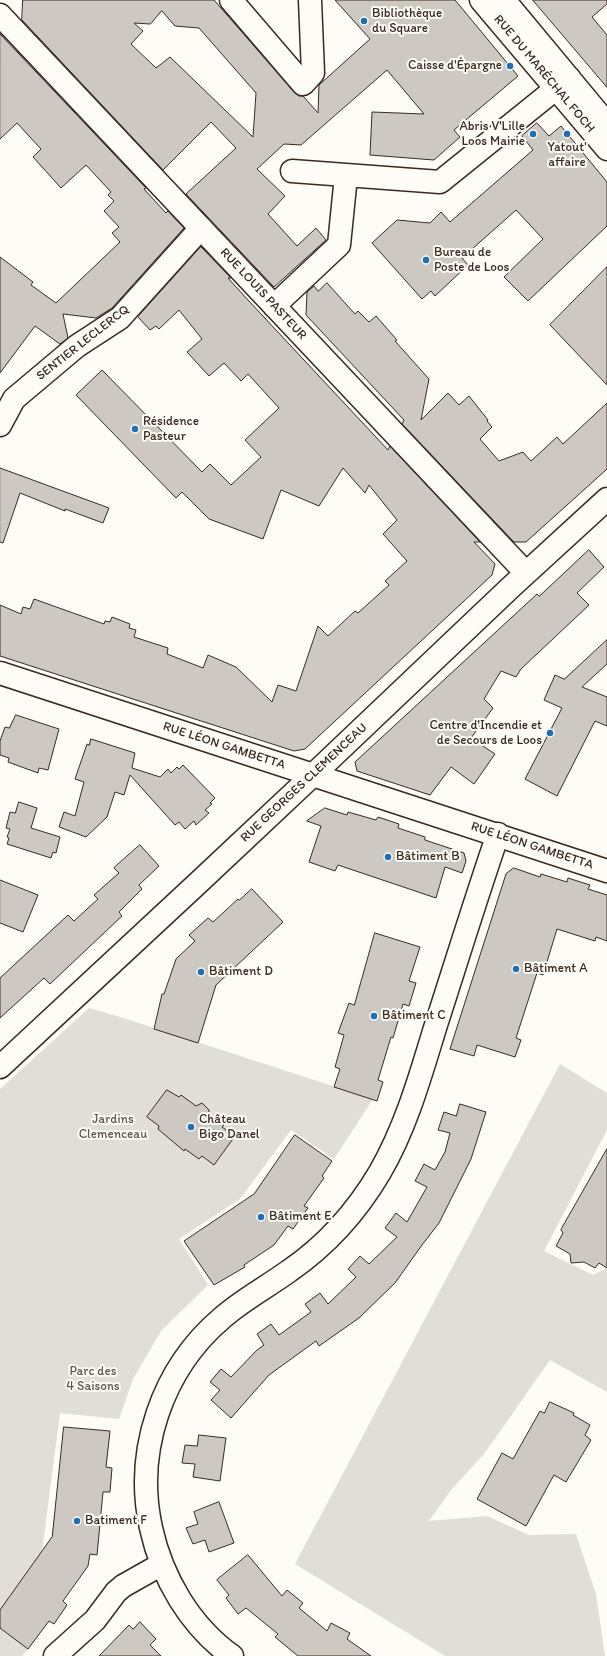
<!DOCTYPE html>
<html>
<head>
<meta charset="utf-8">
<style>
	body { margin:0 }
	canvas { display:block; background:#fdfcf7 }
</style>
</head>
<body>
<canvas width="607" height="1656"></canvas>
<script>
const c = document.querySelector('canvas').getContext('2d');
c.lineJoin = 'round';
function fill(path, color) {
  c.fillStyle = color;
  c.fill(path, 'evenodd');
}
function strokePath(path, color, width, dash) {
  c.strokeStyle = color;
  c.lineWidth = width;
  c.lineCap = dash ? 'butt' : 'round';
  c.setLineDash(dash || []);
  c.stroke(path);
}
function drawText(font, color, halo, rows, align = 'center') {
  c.font = font + ' Itim,sans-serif';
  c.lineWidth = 4;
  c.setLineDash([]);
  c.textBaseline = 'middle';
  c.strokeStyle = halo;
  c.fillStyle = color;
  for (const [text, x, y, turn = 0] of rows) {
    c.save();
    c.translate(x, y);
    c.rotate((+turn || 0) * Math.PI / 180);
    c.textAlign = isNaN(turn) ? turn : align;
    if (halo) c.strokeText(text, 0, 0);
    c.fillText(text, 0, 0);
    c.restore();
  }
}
const green = new Path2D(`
	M89 1008 120 1017 373 1099 334 1159 291 1130 240 1199 179 1239 208 1285 161 1331 133 1379 119 1419 60 1413 42 1552 0 1610V1089Z
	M560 1064 607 1093V1130L544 1251 593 1275 607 1268V1392L550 1360 484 1454 451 1490 429 1521 487 1516 529 1535 576 1534 596 1594 605 1656H445L295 1564Z
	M0 1628 28 1649 22 1656H0Z`);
const building = new Path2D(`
	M23 0H214L294 92 299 96H303L318 113 319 85 370 39 335 0H455L518 76 454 130 460 137 434 160 370 155 372 112 424 114 387 70 301 145 284 144 257 169 285 196 268 214 297 246 316 228 326 240 274 287 186 194 236 148 211 122 163 170 22 20ZM162 11 175 26 199 28 256 93 253 137 170 57 156 68 131 44 143 31 134 23 150 24Z
	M533 0H607V4L592 17 607 35V87Z
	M0 34 146 188 144 189 166 213 168 211 184 228 112 308 96 318 63 314 68 338 60 344 35 326 0 373V257L33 282 31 285 56 303 120 242 112 233 119 227 104 211 114 201 108 195 111 192 86 165 61 188 33 157 41 149 17 123 0 139Z
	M537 123 549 136 561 126 607 182V226L528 301 504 277 543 239 516 210 462 258 468 265 435 296 431 291 422 299 372 243 397 220 430 223 441 212 450 222 533 150 522 136Z
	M201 247 231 278H228L248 300 388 450 390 446 480 542H474L495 564 492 575 305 749 294 751 0 656V605L21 614 23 607 30 609 34 599 104 624 105 621 110 622 112 617 130 624 129 628 136 630 134 637 168 648 167 654 203 668 208 655 236 667 272 702 278 685 296 691 318 626 328 636 355 611 358 613 389 585 385 581 407 561 383 534 397 520 369 485 365 493 343 468 319 506 281 490 263 539 209 519 182 492 176 498 76 395 102 370 202 472 210 464 231 485 261 457 245 440 279 408 248 374 241 381 224 363 209 376 187 352 202 339 179 310 159 329 156 326 150 330 138 317Z
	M607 267V385L550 325Z
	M327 283 355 314 358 311 369 322 376 316 397 340 395 341 429 379 421 420 448 393 459 405 469 396 488 420 487 421 492 427 480 439 499 461 523 452 531 461 557 437 563 444 607 403V469L526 542H514L402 424 404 420 306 315 307 292 314 286 318 291Z
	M0 468 109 508 103 523 65 509V511L20 493 3 543 0 542Z
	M589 550 604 567 577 593 589 605 521 669 516 677 501 671 484 699 493 708 471 738 495 754 474 784 451 767 430 795 357 771 355 762 537 594 539 596Z
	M607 640V664L582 687 607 697V726L595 721 557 796 525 779 562 708 544 700 555 675 564 679Z
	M16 715 59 729 48 770 39 768 38 773 8 762 9 758 0 755V741L5 727 9 728Z
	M91 739 135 753 132 768 160 777 168 769 171 773 177 767 179 769 183 765 215 798 210 803 212 804 205 810 209 813 196 825 194 821 185 829 179 822 175 825 130 775 124 795 115 792 107 817 86 837 59 827 64 812 75 816 84 782 75 779 87 744 89 745Z
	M19 802 37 808 31 828 60 837 56 853 53 852 51 858 7 844 9 838 7 837 10 829 6 828 10 812 15 813Z
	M325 808 347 815 348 812 376 820 378 817 399 824 398 828 425 837V840L464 853 466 861 462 873 445 867 436 898 338 865 335 871 309 862 321 826 307 821Z
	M140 845 159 866 139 885 142 889 119 912 122 916 50 984 44 978 0 1018V978L68 915 74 921 98 899 94 895 119 873 114 868Z
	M514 868 540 877 541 874 567 882 568 878 590 885 588 889 607 895V941L596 937 595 941 557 929 543 975 537 973 516 1038 521 1040 515 1057 477 1045 474 1056 450 1049 506 874Z
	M0 880 38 895 23 932 0 923Z
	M252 889 283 922 216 985 198 1043 154 1029 162 994H164L176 959 195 941 189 935 208 918 213 922 238 899 239 900Z
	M375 933 420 947 409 981 416 983 409 1006 403 1004 393 1038 391 1037 378 1080 383 1082 377 1101 334 1087 340 1069 335 1067 344 1035 338 1033 349 1003 354 1005Z
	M167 1090 179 1097 181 1095 196 1106 202 1103 209 1110V1115L224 1125 222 1127 235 1136 214 1165 202 1156 199 1159 185 1149 184 1151 158 1129 159 1126 147 1117Z
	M460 1104 486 1112 471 1159 439 1223 422 1245 395 1283 359 1318 319 1346 316 1341 269 1375 231 1418 211 1400 220 1390 210 1382 221 1369 231 1377 257 1350 264 1345 257 1334 271 1324 279 1335 311 1312 305 1304 320 1293 328 1304 356 1277 348 1269 360 1256 369 1264 397 1237 385 1228 396 1213 407 1222 427 1187 415 1181 424 1164 435 1170 445 1152 450 1133 438 1130 444 1112 456 1116Z
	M295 1135 332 1161 322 1176 324 1178 304 1206 308 1208 293 1229 288 1226 274 1245 244 1265 245 1267 214 1285 184 1241 254 1194Z
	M607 1149V1268L599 1263 595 1268 584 1262 571 1263 570 1254 556 1246 563 1233 561 1230Z
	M550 1402 574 1413 573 1415 590 1425 585 1435 591 1440 566 1482 554 1475 526 1526 477 1499 502 1453 513 1459 540 1411 544 1413Z
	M64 1427 110 1431 106 1467 112 1468 110 1492H103L97 1555 90 1554 88 1566 63 1601 67 1605 54 1624 49 1621 28 1649 0 1628V1610L52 1537Z
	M199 1435 226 1438 220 1481 193 1477 195 1464 182 1463 185 1445 197 1446Z
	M219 1502 234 1543 209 1552 205 1540 193 1544 186 1528 198 1524 194 1512Z
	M248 1555 282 1596 287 1590 303 1603 299 1608 327 1631 331 1623 350 1633 347 1639 371 1656H298L275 1637 278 1634 246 1608 238 1614 226 1598 229 1595 217 1580Z
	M140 1622 156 1639 150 1645 161 1656H99L129 1625 133 1629Z`);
const street = new Path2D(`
	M231 0 303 84 313 73 310 0
	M0 15 526 573
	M292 171 440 182 569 78
	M274 306 339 245 346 176
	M0 425 14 399 77 346 120 318 201 228
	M0 673 313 775 511 587 607 499
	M55 1656 95 1620 116 1592 123 1586 162 1564
	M232 1656C190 1626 162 1578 151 1528 134 1451 162 1369 222 1318 242 1300 267 1287 289 1271 327 1245 357 1211 380 1172 406 1127 420 1077 435 1028 456 963 476 898 498 834`);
const secondary = new Path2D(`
	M481 0 607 149
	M504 0 607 124
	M0 1067 198 883 313 775 607 871`);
const markers = [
	[364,21,4,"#1f6fb2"],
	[510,66,4,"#1f6fb2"],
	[533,134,4,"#1f6fb2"],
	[567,134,4,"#1f6fb2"],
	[426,260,4,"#1f6fb2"],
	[135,429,4,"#1f6fb2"],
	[550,733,4,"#1f6fb2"],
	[388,857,4,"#1f6fb2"],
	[516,969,4,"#1f6fb2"],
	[201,972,4,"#1f6fb2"],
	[374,1016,4,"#1f6fb2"],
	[191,1127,4,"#1f6fb2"],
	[261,1217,4,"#1f6fb2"],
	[77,1521,4,"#1f6fb2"]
];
const poiNames = [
	["Bibliothèque",372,14],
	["du Square",372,29],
	["Caisse d'Épargne",502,66,"right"],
	["Abris V'Lille",525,127,"right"],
	["Loos Mairie",525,142,"right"],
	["Yatout'",567,148,"center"],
	["affaire",567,163,"center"],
	["Bureau de",434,253],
	["Poste de Loos",434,268],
	["Résidence",143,422],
	["Pasteur",143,437],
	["Centre d'Incendie et",542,726,"right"],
	["de Secours de Loos",542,741,"right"],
	["Bâtiment B",396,857],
	["Bâtiment A",524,969],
	["Bâtiment D",209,972],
	["Bâtiment C",382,1016],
	["Château",199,1120],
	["Bigo Danel",199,1135],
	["Bâtiment E",269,1217],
	["Batiment F",85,1521]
];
const streetNames = [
	["RUE DU MARÉCHAL FOCH",544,74,50],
	["RUE LOUIS PASTEUR",263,294,47],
	["SENTIER LECLERCQ",83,343,-38],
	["RUE LÉON GAMBETTA",224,746,18],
	["RUE GEORGES CLEMENCEAU",304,783,-43],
	["RUE LÉON GAMBETTA",532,846,18]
];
const parkNames = [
	["Jardins",113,1120],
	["Clemenceau",113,1135],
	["Parc des",93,1372],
	["4 Saisons",93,1387]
];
fill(green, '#e1ded7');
fill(building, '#cdc8c2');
strokePath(building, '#3b2a1e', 1);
strokePath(street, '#3b2a1e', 25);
strokePath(secondary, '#3b2a1e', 25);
strokePath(street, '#fdfcf7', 22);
strokePath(secondary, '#fdfcf7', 22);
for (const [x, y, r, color] of markers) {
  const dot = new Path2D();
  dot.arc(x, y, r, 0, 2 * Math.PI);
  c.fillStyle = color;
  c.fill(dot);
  strokePath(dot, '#fdfcf7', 1.5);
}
drawText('13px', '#3b2a1e', '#fdfcf7', poiNames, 'left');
drawText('13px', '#3b2a1e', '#fdfcf7', streetNames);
drawText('13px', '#64574c', '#fdfcf7', parkNames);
</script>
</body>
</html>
